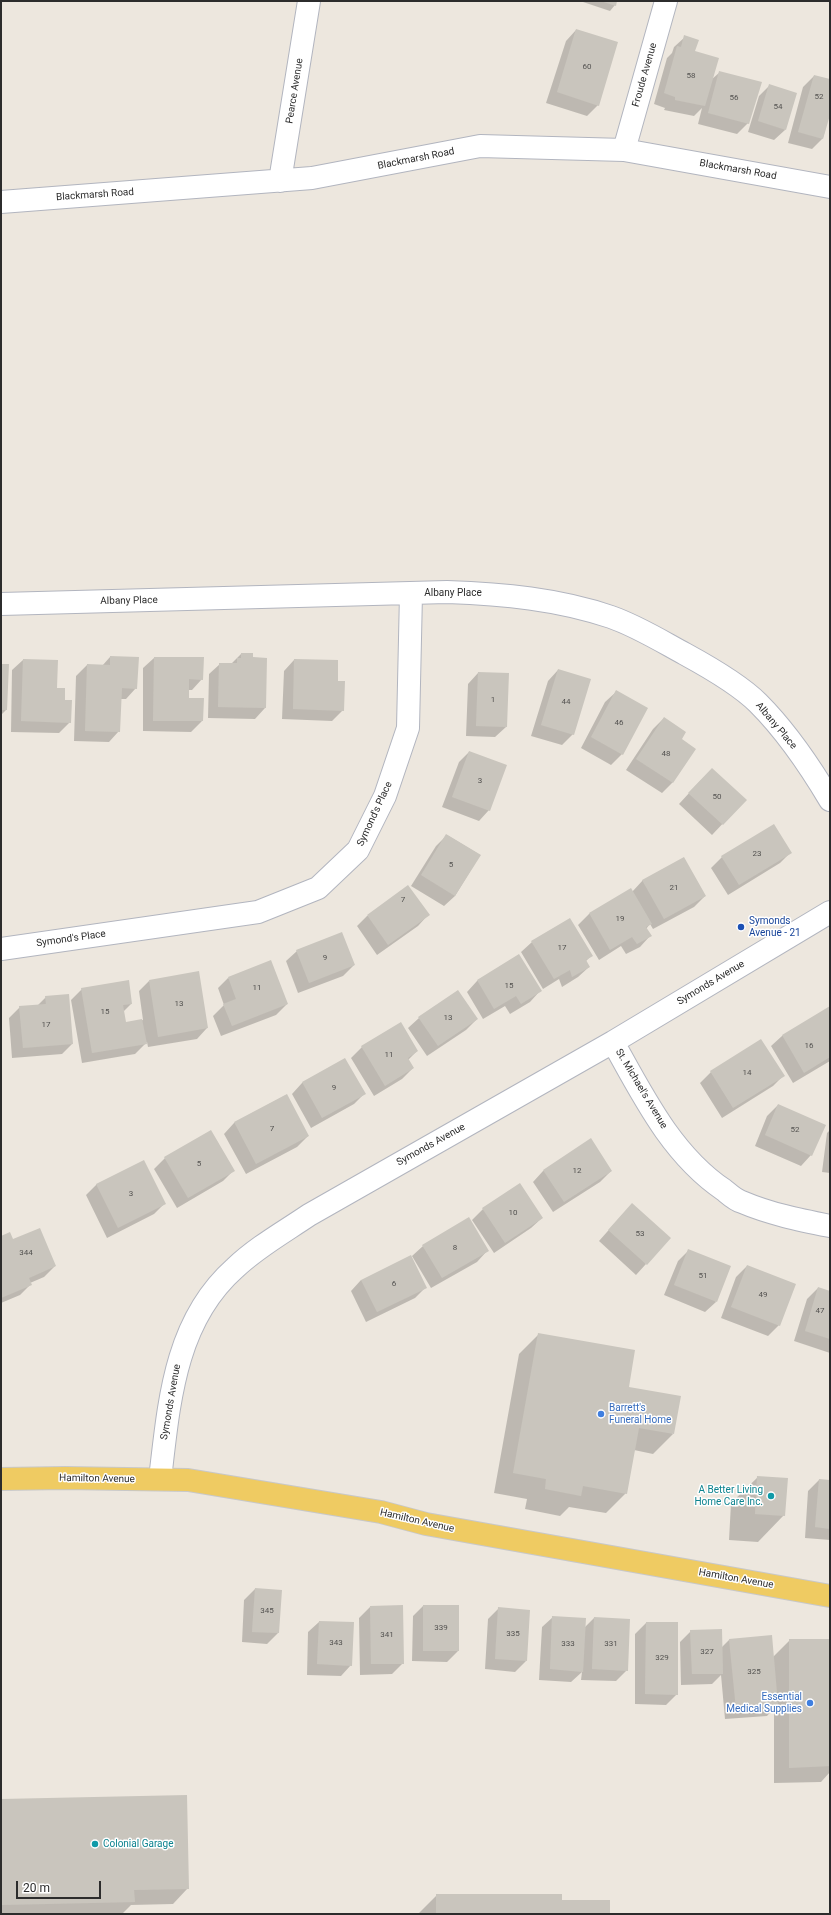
<!DOCTYPE html>
<html>
<head>
<meta charset="utf-8">
<style>
	body { margin:0 }
	#map { position:relative; width:831px; height:1915px; overflow:hidden; background:#ede7de; font-family:Roboto,sans-serif }
	canvas { display:block }
	.frame { position:absolute; inset:0; border:2px solid #2c2c2c; pointer-events:none }
	.scale { position:absolute; left:16px; top:1881px; width:85px; height:18px; box-sizing:border-box; border:2px solid #2c2c2c; border-top:0; padding-left:5px; font-size:12px; line-height:14px; white-space:nowrap; color:#2c2c2c; -webkit-text-stroke:3px #fff; paint-order:stroke }
</style>
</head>
<body>
<div id="map">
<canvas width="831" height="1915"></canvas>
<div class="frame"></div>
<div class="scale">20 m</div>
</div>
<script>
const c = document.querySelector('canvas').getContext('2d');
c.lineJoin = 'round';
function fill(path, color) {
  c.fillStyle = color;
  c.fill(path, 'evenodd');
}
function strokePath(path, color, width, dash) {
  c.strokeStyle = color;
  c.lineWidth = width;
  c.lineCap = dash ? 'butt' : 'round';
  c.setLineDash(dash || []);
  c.stroke(path);
}
function drawText(font, color, halo, rows, align = 'center') {
  c.font = font + ' Roboto,sans-serif';
  c.lineWidth = 3;
  c.setLineDash([]);
  c.textBaseline = 'middle';
  c.strokeStyle = halo;
  c.fillStyle = color;
  for (const [text, x, y, turn = 0] of rows) {
    c.save();
    c.translate(x, y);
    c.rotate((+turn || 0) * Math.PI / 180);
    c.textAlign = isNaN(turn) ? turn : align;
    if (halo) c.strokeText(text, 0, 0);
    c.fillText(text, 0, 0);
    c.restore();
  }
}
const shadow = new Path2D(`
	M580 1H616L615 5 610 11Z
	M576 30 598 105 587 116 546 103 566 41Z
	M685 37 711 80 720 72 748 123 737 134 698 124 702 108 694 116 664 110 665 108 654 104 667 58 672 53 674 47Z
	M814 76 830 80V111L823 138 812 149 788 143 803 87Z
	M770 85 785 130 774 140 748 132 759 96Z
	M241 654 252 658 266 659 265 708 255 719 208 718 209 674 220 664H231Z
	M110 657 136 688 126 699H120L119 731 109 742 74 741 76 676 87 665 102 666Z
	M154 658 202 679 192 690H188V699L202 721 191 732 143 731V668Z
	M23 660 57 661 56 689 64 701 70 722 59 733 11 732 12 670Z
	M294 660 336 682 343 710 332 721 282 719 284 671Z
	M1 665 6 710 1 715Z
	M558 670 573 734 562 745 531 736 548 681Z
	M478 673 506 727 495 737 466 736 468 684Z
	M616 692 622 754 611 765 581 748 605 702Z
	M664 718 680 740 694 750 672 783 662 793 626 770 653 729Z
	M469 752 489 810 479 821 442 807 459 762Z
	M701 780 745 800 712 835 679 804Z
	M447 835 480 855 455 896 444 906 411 886 436 846Z
	M791 852 780 863 728 895 711 868 722 857Z
	M643 880 705 896 694 907 653 929 650 924 646 929 650 936 640 947 626 954 621 946 599 960 578 925 589 914 630 890 632 892Z
	M428 915 418 926 377 955 357 926 367 916Z
	M532 942 591 956 586 961 589 967 578 977 562 987 559 979 543 989 521 952Z
	M297 951 354 965 343 976 298 993 286 961Z
	M519 956 540 991 530 1002 510 1014 505 1006 483 1019 467 992 477 981Z
	M228 978 287 1004 276 1015 221 1036 213 1016 224 1005 218 988Z
	M149 981 207 1028 197 1039 148 1047 147 1042 135 1054 82 1063 71 1000 82 989 131 1004 123 1012 125 1023 143 1020 139 991Z
	M46 997 72 1044 62 1054 12 1058 9 1018 20 1007 37 1006Z
	M830 1007V1061L793 1083 771 1046 782 1036Z
	M419 1018 477 1019 466 1030 427 1056 408 1028Z
	M362 1047 417 1051 408 1060 413 1068 402 1079 374 1096 351 1058Z
	M345 1059 364 1094 354 1104 311 1128 292 1094 302 1083Z
	M711 1072 783 1076 773 1086 722 1118 700 1083Z
	M286 1095 308 1136 297 1147 246 1174 224 1134 234 1123Z
	M778 1105 811 1155 801 1166 755 1146 767 1116Z
	M830 1130V1173L822 1172 827 1133Z
	M591 1140 611 1171 600 1182 553 1212 533 1182 543 1171Z
	M165 1158 234 1170 223 1181 177 1208 154 1169Z
	M97 1184 164 1204 154 1214 107 1238 86 1195Z
	M483 1209 542 1218 531 1228 494 1253 472 1220Z
	M622 1215 646 1264 636 1275 599 1241Z
	M1 1237 12 1240 55 1266 44 1277 30 1283 31 1284 20 1295 1 1303Z
	M423 1246 487 1251 477 1262 431 1288 412 1256Z
	M689 1250 716 1302 705 1312 664 1295 678 1261Z
	M747 1266 779 1325 768 1336 721 1318 736 1277Z
	M361 1280 425 1288 415 1298 366 1322 351 1291Z
	M818 1288 830 1292V1353L794 1341 807 1299Z
	M539 1334 673 1434 653 1454 634 1450 626 1493 606 1513 569 1507 560 1516 525 1509 527 1499 494 1493 519 1354Z
	M758 1477 784 1515 758 1542 729 1540 731 1503Z
	M819 1480 830 1481V1540L805 1538 808 1491Z
	M255 1589 281 1591 278 1633 267 1644 242 1642 244 1600Z
	M423 1606 458 1651 447 1662 412 1661 413 1616Z
	M370 1607 403 1663 392 1674 360 1675 359 1618Z
	M499 1608 526 1661 515 1672 485 1669 488 1619Z
	M553 1617 584 1628 594 1618 627 1670 616 1681 581 1680 582 1672 571 1682 539 1680 542 1627Z
	M319 1622 351 1665 341 1676 307 1675 308 1632Z
	M646 1623 677 1694 666 1705 635 1704V1634Z
	M691 1631 721 1648 729 1640 773 1657 790 1640H830V1772L821 1782 774 1783V1708L767 1716 725 1719 721 1675 712 1684 681 1685 680 1642Z
	M1 1800 188 1888 173 1904 131 1905 122 1914H1Z
	M437 1895 562 1901 609 1914H418Z`);
const building = new Path2D(`
	M601 1H617L616 6Z
	M576 29 618 42 599 106 557 92Z
	M684 35 699 40 695 51 719 58 705 106 675 100V97L664 93 677 46 681 47Z
	M719 71 762 82 749 124 708 113Z
	M814 75 830 79V115L823 139 798 132Z
	M769 84 797 93 786 130 758 121Z
	M241 653H253V657L267 658 266 708 218 707 219 663H237V658H241Z
	M110 656 139 657 137 689 122 688 120 732 85 731 87 664 110 665Z
	M154 657H204L203 680 189 679V698H204L203 721H153Z
	M23 659 58 660 57 688H65V700H72L71 723 21 721Z
	M294 659 338 660V681H345L344 711 293 709Z
	M1 664H9L7 710H1Z
	M558 669 591 679 574 735 541 725Z
	M478 672 509 673 507 727 476 726Z
	M616 690 648 708 623 755 591 737Z
	M664 717 686 732 682 739 696 749 673 783 636 759Z
	M469 751 507 765 490 811 452 797Z
	M712 768 747 800 723 825 688 793Z
	M774 824 792 853 739 885 721 856Z
	M446 834 481 855 455 896 421 875Z
	M684 857 706 896 664 919 642 880Z
	M408 885 430 915 388 945 367 915Z
	M631 888 652 924 646 927 652 936 637 944 632 937 610 950 589 913Z
	M570 918 593 956 586 960 590 967 572 977 570 970 554 979 531 941Z
	M342 932 355 965 309 983 296 950Z
	M519 954 542 991 521 1004 516 996 494 1009 477 980Z
	M271 960 288 1004 232 1026 223 1004 236 999 228 977Z
	M199 971 208 1028 158 1037 149 980Z
	M129 980 132 1004 123 1005 126 1022 142 1019 147 1044 92 1053 81 988Z
	M458 990 478 1019 438 1046 418 1017Z
	M69 994 73 1044 23 1048 19 1006 46 1004 45 996Z
	M830 1006V1057L804 1073 782 1035Z
	M401 1022 418 1051 408 1058 414 1068 385 1086 361 1046Z
	M761 1039 785 1076 733 1108 710 1071Z
	M345 1058 366 1094 322 1118 302 1082Z
	M287 1094 309 1136 256 1164 234 1122Z
	M778 1104 826 1125 812 1156 765 1135Z
	M211 1130 235 1171 188 1198 164 1157Z
	M591 1138 612 1171 564 1202 543 1170Z
	M144 1160 166 1204 118 1228 96 1184Z
	M520 1183 543 1218 505 1243 482 1208Z
	M632 1203 671 1238 647 1265 608 1230Z
	M469 1217 489 1251 442 1278 422 1245Z
	M40 1228 56 1266 29 1278 32 1285 1 1298V1236L10 1232 13 1239Z
	M688 1249 731 1266 717 1302 674 1285Z
	M411 1255 427 1288 377 1312 361 1280Z
	M747 1265 796 1284 780 1326 731 1307Z
	M818 1287 830 1291V1339L805 1331Z
	M538 1333 635 1350 629 1387 681 1396 674 1434 639 1428 627 1494 583 1486 581 1496 545 1489 546 1479 513 1473Z
	M757 1476 788 1478 785 1516 755 1514Z
	M819 1479 830 1480V1529L815 1527Z
	M255 1588 282 1590 279 1633 252 1632Z
	M403 1605 404 1664H371L370 1606Z
	M423 1605H459V1651H423Z
	M498 1607 530 1610 527 1661 495 1659Z
	M552 1616 586 1618 583 1672 550 1669Z
	M594 1617 630 1619 628 1671 592 1669Z
	M319 1621 354 1622 352 1666 317 1664Z
	M646 1622H678V1695L645 1694Z
	M722 1629 723 1674H692L690 1630Z
	M772 1635 778 1705 736 1709 729 1639Z
	M789 1639H830V1766L789 1768Z
	M187 1795 189 1889 134 1890 135 1902 1 1905V1799Z
	M436 1894H562V1900H610V1914H436Z`);
const minor = new Path2D(`
	M624 150 666 1
	M280 181 309 1
	M1 202 312 178 480 146 624 150 830 187
	M1 604 447 592C503 594 558 599 611 617 637 626 661 641 685 654 707 666 740 685 758 703 784 729 811 768 830 800
	M1 949 258 912 318 888 358 850 385 796 408 728 411 594
	M613 1042C643 1096 672 1155 724 1190 729 1194 735 1200 742 1202 770 1214 800 1220 830 1226
	M160 1479C169 1404 174 1322 235 1268 257 1247 284 1232 309 1215L613 1042 830 912`);
const major = new Path2D(`
	M1 1479 65 1478 188 1480 381 1512 426 1524 830 1596`);
const markers = [
	[741,927,4,"#1a4fb4"],
	[601,1414,4,"#3f7fe0"],
	[771,1496,4,"#0f9aa8"],
	[810,1703,4,"#3f7fe0"],
	[95,1844,4,"#0f9aa8"]
];
const numberNames = [
	["60",587,67],
	["58",691,76],
	["52",819,97],
	["56",734,98],
	["54",778,107],
	["1",493,700],
	["44",566,702],
	["46",619,723],
	["48",666,754],
	["3",480,781],
	["50",717,797],
	["23",757,854],
	["5",451,865],
	["21",674,888],
	["7",403,900],
	["19",620,919],
	["17",562,948],
	["9",325,958],
	["15",509,986],
	["11",257,988],
	["13",179,1004],
	["15",105,1012],
	["13",448,1018],
	["17",46,1025],
	["16",809,1046],
	["11",389,1055],
	["14",747,1073],
	["9",334,1088],
	["7",272,1129],
	["52",795,1130],
	["5",199,1164],
	["12",577,1171],
	["3",131,1194],
	["10",513,1213],
	["53",640,1234],
	["8",455,1248],
	["344",26,1253],
	["51",703,1276],
	["6",394,1284],
	["49",763,1295],
	["47",820,1311],
	["345",267,1611],
	["339",441,1628],
	["335",513,1634],
	["341",387,1635],
	["343",336,1643],
	["333",568,1644],
	["331",611,1644],
	["327",707,1652],
	["329",662,1658],
	["325",754,1672]
];
const streetNames = [
	["Froude Avenue",645,75,-74],
	["Pearce Avenue",295,91,-81],
	["Blackmarsh Road",416,159,-11],
	["Blackmarsh Road",738,170,10],
	["Blackmarsh Road",95,195,-4],
	["Albany Place",453,593],
	["Albany Place",129,601,-1],
	["Albany Place",776,726,50],
	["Symond's Place",375,814,-65],
	["Symond's Place",71,939,-8],
	["Symonds Avenue",711,983,-31],
	["St. Michael's Avenue",641,1089,59],
	["Symonds Avenue",431,1145,-29],
	["Symonds Avenue",171,1402,-80],
	["Hamilton Avenue",97,1479,1],
	["Hamilton Avenue",417,1521,13],
	["Hamilton Avenue",736,1579,10]
];
const transitNames = [
	["Symonds",749,921],
	["Avenue - 21",749,933]
];
const shopNames = [
	["Barrett's",609,1408],
	["Funeral Home",609,1420],
	["Essential",802,1697,"right"],
	["Medical Supplies",802,1709,"right"]
];
const cultureNames = [
	["A Better Living",763,1490],
	["Home Care Inc.",763,1502],
	["Colonial Garage",103,1844,"left"]
];
fill(shadow, '#0003');
fill(building, '#c9c5bd');
strokePath(minor, '#b2b5bf', 24);
strokePath(major, '#c8c8c8', 24);
strokePath(minor, '#fff', 22);
strokePath(major, '#efcb62', 22);
for (const [x, y, r, color] of markers) {
  const dot = new Path2D();
  dot.arc(x, y, r, 0, 2 * Math.PI);
  c.fillStyle = color;
  c.fill(dot);
  strokePath(dot, '#fff', 1.5);
}
drawText('8px', '#535250', null, numberNames);
drawText('10px', '#2c2c2c', '#fff', streetNames);
drawText('10px', '#164399', '#fff', transitNames, 'left');
drawText('10px', '#366cbe', '#fff', shopNames, 'left');
drawText('10px', '#0d838f', '#fff', cultureNames, 'right');
</script>
</body>
</html>
